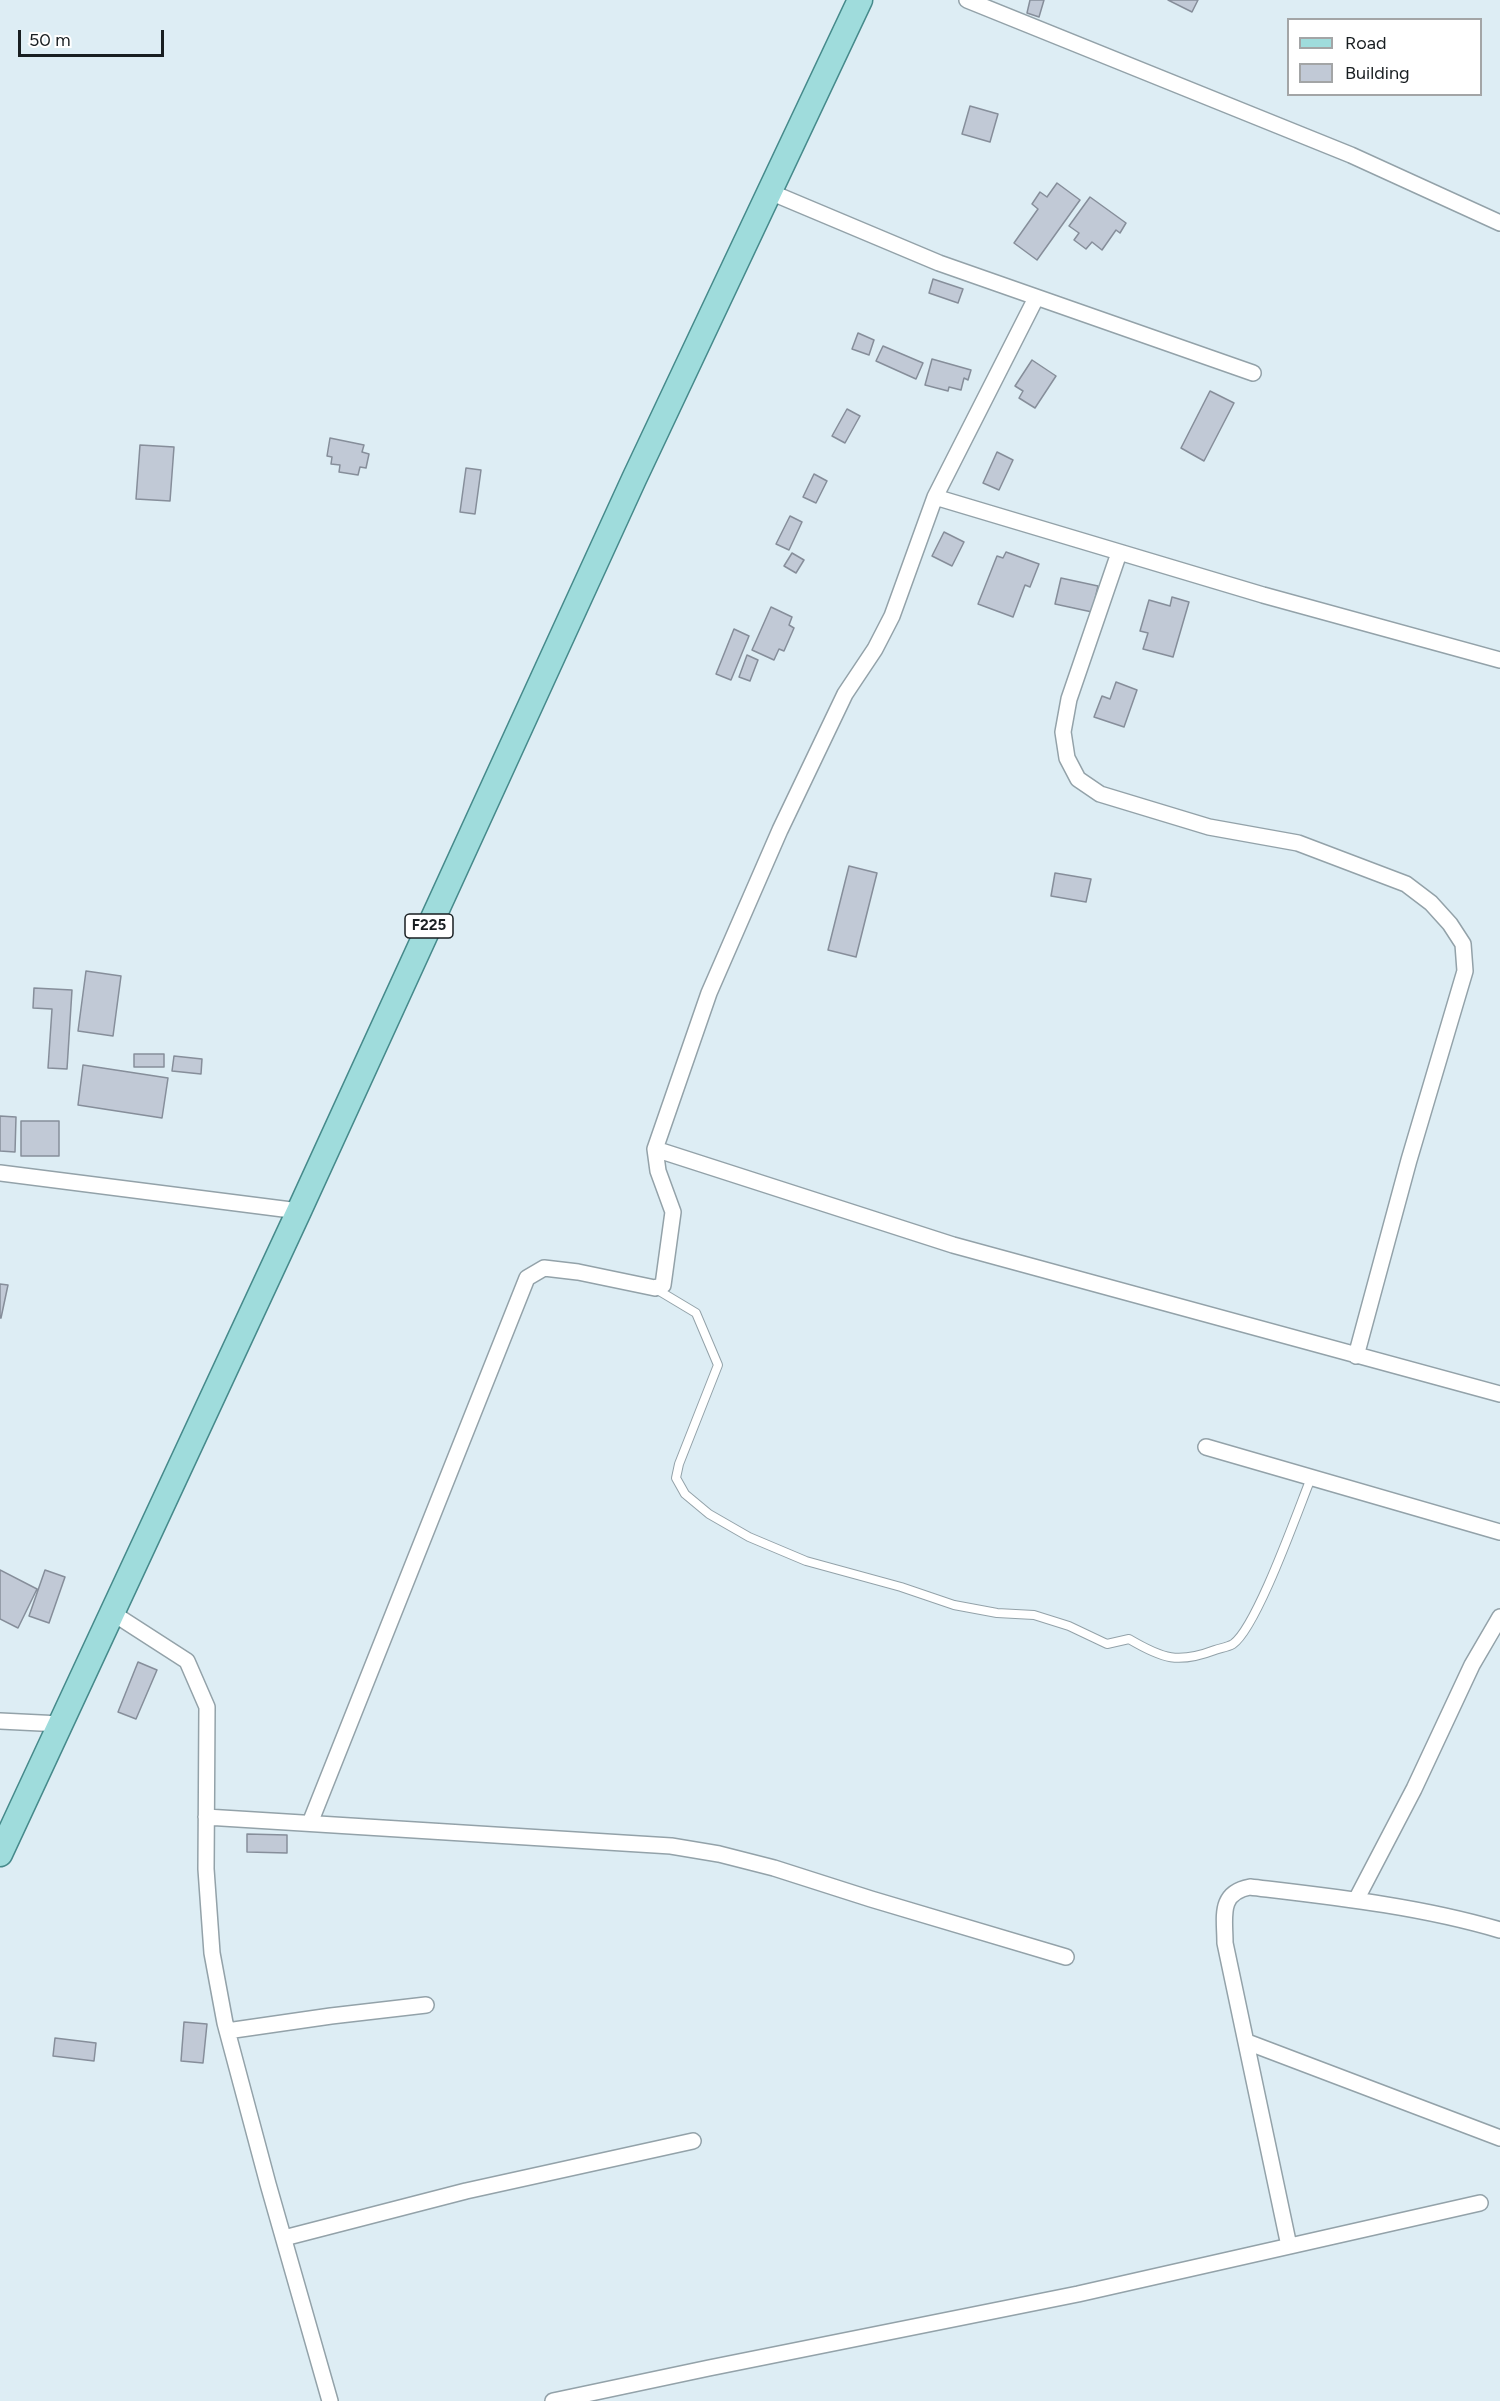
<!DOCTYPE html>
<html>
<head>
<meta charset="utf-8">
<style>
	body { margin:0 }
	#map { position:relative; width:1500px; height:2401px; overflow:hidden; background:#ddedf4; font-family:Figtree,sans-serif }
	canvas { display:block }
	.legend { position:absolute; left:1287px; top:18px; width:195px; height:78px; box-sizing:border-box; background:#fff; border:2px solid #a3a5a6; margin:0; padding:8px 10px; list-style:none; font-size:18px; color:#181e21 }
	.legend li { display:flex; align-items:center; gap:12px; height:30px }
	.legend b { width:30px; border:2px solid #a3a5a6 }
	.scale { position:absolute; left:18px; top:30px; width:146px; height:27px; box-sizing:border-box; border:3px solid #181e21; border-top:0; padding-left:8px; font-size:18px; line-height:21px; white-space:nowrap; color:#181e21; -webkit-text-stroke:4px #fff; paint-order:stroke }
</style>
</head>
<body>
<div id="map">
<canvas width="1500" height="2401"></canvas>
<ul class="legend">
<li><b style="height:8px;background:#9fdcdc"></b>Road</li>
<li><b style="height:16px;background:#c1c9d6"></b>Building</li>
</ul>
<div class="scale">50 m</div>
</div>
<script>
const c = document.querySelector('canvas').getContext('2d');
c.lineJoin = 'round';
function fill(path, color) {
  c.fillStyle = color;
  c.fill(path, 'evenodd');
}
function strokePath(path, color, width, dash) {
  c.strokeStyle = color;
  c.lineWidth = width;
  c.lineCap = dash ? 'butt' : 'round';
  c.setLineDash(dash || []);
  c.stroke(path);
}
function drawText(font, color, halo, rows, align = 'center') {
  c.font = font + ' Figtree,sans-serif';
  c.lineWidth = 5;
  c.setLineDash([]);
  c.textBaseline = 'middle';
  c.strokeStyle = halo;
  c.fillStyle = color;
  for (const [text, x, y, turn = 0] of rows) {
    c.save();
    c.translate(x, y);
    c.rotate((+turn || 0) * Math.PI / 180);
    c.textAlign = isNaN(turn) ? turn : align;
    if (halo) c.strokeText(text, 0, 0);
    c.fillText(text, 0, 0);
    c.restore();
  }
}
const building = new Path2D(`
	M1030 0H1044L1039 17 1027 13Z
	M1168 0H1198L1192 12Z
	M970 106 998 114 990 142 962 134Z
	M1057 183 1080 200 1037 260 1014 243 1038 209 1032 204 1040 192 1047 197Z
	M1090 197 1126 223 1120 233 1116 230 1102 250 1092 242 1086 249 1074 240 1079 233 1069 226Z
	M933 279 963 289 958 303 929 293Z
	M858 333 874 340 869 355 852 349Z
	M883 346 923 363 916 379 876 361Z
	M932 359 971 370 968 380 964 378 961 390 949 387 948 391 925 385Z
	M1032 360 1056 376 1035 408 1019 398 1023 391 1015 386Z
	M1210 391 1234 403 1204 461 1181 448Z
	M847 409 860 416 845 443 832 436Z
	M330 438 364 445 362 452 369 454 366 468 360 467 358 475 339 472 340 465 331 464 332 457 327 456Z
	M140 445 174 447 170 501 136 499Z
	M997 452 1013 460 999 490 983 483Z
	M466 468 481 470 475 514 460 512Z
	M814 474 827 481 816 503 803 497Z
	M790 516 802 522 789 550 776 544Z
	M944 532 964 542 952 566 932 556Z
	M1006 552 1039 564 1030 587 1025 585 1013 617 978 604 997 556 1003 558Z
	M792 553 804 560 796 573 784 566Z
	M1061 578 1098 586 1092 612 1055 604Z
	M1172 597 1189 602 1173 657 1143 649 1148 633 1140 631 1149 600 1170 606Z
	M771 607 792 617 789 625 794 628 784 651 779 649 774 660 752 650Z
	M734 629 749 636 731 680 716 674Z
	M747 655 758 660 750 681 739 677Z
	M1116 682 1137 690 1124 727 1094 717 1102 696 1110 699Z
	M849 866 877 873 856 957 828 950Z
	M1055 873 1091 879 1086 902 1051 896Z
	M86 971 121 976 113 1036 78 1031Z
	M34 988 72 990 67 1069 48 1068 52 1009 33 1008Z
	M134 1054H164V1067H134Z
	M174 1056 202 1059 201 1074 172 1071Z
	M83 1065 168 1078 162 1118 78 1105Z
	M0 1116 16 1117 15 1152 0 1151Z
	M21 1121H59V1156H21Z
	M0 1284 8 1285 1 1318H0Z
	M0 1570 37 1589 18 1628 0 1619Z
	M45 1570 65 1577 49 1623 29 1616Z
	M138 1662 157 1670 136 1719 118 1712Z
	M247 1834 287 1835V1853L247 1852Z
	M184 2022 207 2024 203 2063 181 2061Z
	M55 2038 96 2043 94 2061 53 2056Z`);
const service = new Path2D(`
	M656 1289 696 1313 718 1365 679 1464 676 1478 685 1494 709 1514 749 1537 806 1561 901 1587 954 1605 997 1613 1034 1615 1069 1626 1107 1644 1129 1639C1163 1659 1178 1664 1215 1650 1221 1648 1228 1647 1233 1644 1257 1627 1298 1510 1311 1478`);
const minor = new Path2D(`
	M967 0 1351 155 1500 223
	M770 192 939 263 1253 373
	M935 497 1263 595 1500 660
	M1119 553 1069 699 1063 732 1067 758 1078 779 1100 794 1209 827 1298 843 1406 884 1431 903 1450 924 1463 944 1465 971 1409 1160 1356 1356
	M655 1149 953 1245 1500 1394
	M0 1173 299 1211
	M1206 1447 1500 1532
	M111 1612 187 1661 207 1707 206 1869 212 1953 225 2023 268 2184 330 2401
	M0 1721 61 1724
	M206 1817 671 1846 719 1854 774 1868 871 1899 1066 1957
	M310 1823 527 1278 544 1268 578 1272 655 1288 663 1285 673 1212 658 1171 655 1149 709 993 780 830 845 694 875 649 892 616 935 497 1036 298
	M1356 1900 1414 1789 1472 1665 1500 1617
	M227 2031 331 2016 426 2005
	M1247 2042 1500 2138
	M284 2238 466 2191 693 2141
	M1289 2246 1225 1943C1225 1917 1218 1893 1250 1887 1334 1897 1419 1906 1500 1930
	M553 2401 709 2368 1078 2294 1480 2203`);
const primary = new Path2D(`
	M0 1854 299 1211 634 479 860 0`);
const shields = [
	[429,926,48]
];
const shieldNames = [
	["F225",429,926]
];
fill(building, '#c1c9d6');
strokePath(building, '#868e9a', 1.5);
strokePath(service, '#93a2a9', 10);
strokePath(minor, '#93a2a9', 18);
strokePath(primary, '#468a8b', 27);
strokePath(service, '#fff', 8);
strokePath(minor, '#fff', 15);
strokePath(primary, '#9fdcdc', 24);
for (const [x, y, w] of shields) {
  const box = new Path2D();
  box.roundRect(x - w / 2, y - 12, w, 24, 4.5);
  c.fillStyle = '#fff';
  c.fill(box);
  strokePath(box, '#181e21', 1.5);
}
drawText('bold 15px', '#181e21', null, shieldNames);
</script>
</body>
</html>
